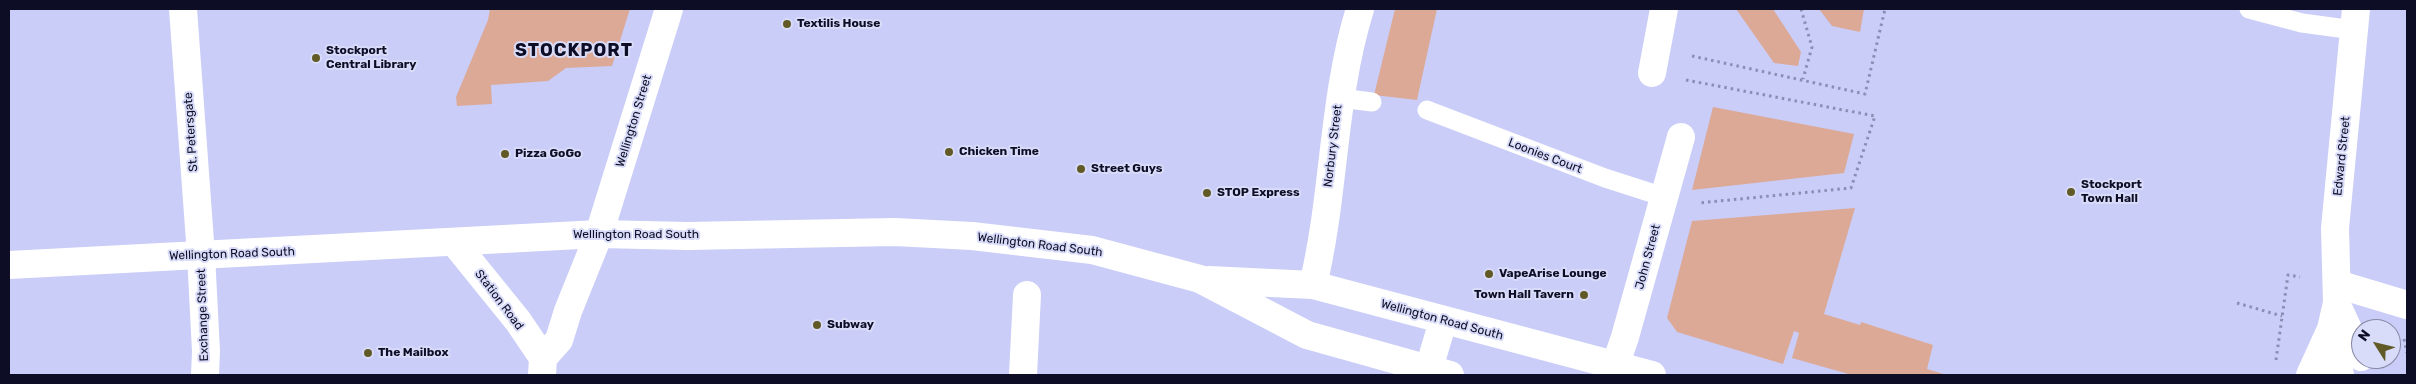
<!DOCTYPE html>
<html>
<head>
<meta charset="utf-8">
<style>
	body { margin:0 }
	#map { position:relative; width:2416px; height:384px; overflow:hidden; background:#c9cdf8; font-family:Rubik,sans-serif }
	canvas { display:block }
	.frame { position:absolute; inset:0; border:10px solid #0d0d26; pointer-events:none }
	.north { position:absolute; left:2351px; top:319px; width:50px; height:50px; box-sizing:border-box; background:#d9dcf9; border:1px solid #8789a5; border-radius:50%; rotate:306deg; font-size:14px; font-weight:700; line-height:20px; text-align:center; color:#0d0d26 }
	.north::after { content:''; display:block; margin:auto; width:18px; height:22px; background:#625a26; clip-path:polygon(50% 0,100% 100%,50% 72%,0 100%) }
</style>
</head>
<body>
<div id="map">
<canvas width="2416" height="384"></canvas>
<div class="frame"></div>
<div class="north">N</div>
</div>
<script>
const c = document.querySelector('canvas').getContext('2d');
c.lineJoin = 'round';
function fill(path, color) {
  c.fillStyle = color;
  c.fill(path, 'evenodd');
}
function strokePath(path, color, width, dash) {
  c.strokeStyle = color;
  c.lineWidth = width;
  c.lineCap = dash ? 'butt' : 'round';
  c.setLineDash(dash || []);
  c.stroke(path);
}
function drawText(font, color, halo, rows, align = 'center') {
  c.font = font + ' Rubik,sans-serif';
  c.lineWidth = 4;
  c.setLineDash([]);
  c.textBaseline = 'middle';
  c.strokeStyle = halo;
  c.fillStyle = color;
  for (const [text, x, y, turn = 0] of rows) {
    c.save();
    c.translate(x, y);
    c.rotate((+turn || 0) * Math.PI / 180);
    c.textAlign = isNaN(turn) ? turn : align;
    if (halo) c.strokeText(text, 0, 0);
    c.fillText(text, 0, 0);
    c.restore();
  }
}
const green = new Path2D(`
	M490 9H630L612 66 566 68 548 81 491 85 492 104 457 106 456 97 488 20Z
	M1395 9H1437L1417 100 1374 95Z
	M1736 9H1773L1801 52 1798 66 1774 63Z
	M1819 9H1864L1860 32 1832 26Z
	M1713 107 1854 134 1844 173 1692 190Z
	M1855 208 1824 314 1860 325 1861 322 1933 345 1927 369 1947 375H1852L1792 358 1799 333 1794 331 1783 364 1677 332 1667 318 1692 221Z`);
const path = new Path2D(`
	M1801 9 1812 47 1803 79
	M1692 56 1865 94 1885 9
	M1686 80 1875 116 1851 188 1699 203
	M2237 303 2282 316
	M2404 339 2407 353
	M2276 360 2288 275 2300 277`);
const service = new Path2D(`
	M2249 9 2302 23 2354 30
	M1340 98 1372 102
	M1427 110 1605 178 1664 197`);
const pedestrian = new Path2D(`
	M1652 73 1664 9
	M1023 375 1027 295`);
const minor = new Path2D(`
	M183 9 201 255 206 351 205 375
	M454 242 518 321 543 358
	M2337 284 2407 305
	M1313 285C1335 194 1332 99 1360 9
	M542 375 543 358 559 340 568 311 599 234 669 9
	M1427 375 1443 321
	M1612 375 1625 337 1681 137`);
const secondary = new Path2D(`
	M2337 305 2361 357
	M2310 375 2331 329
	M2340 375 2331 329 2337 303 2335 228 2356 9`);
const trunk = new Path2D(`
	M9 265 599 234 688 236 895 232 972 236 1092 250 1200 279 1307 335 1450 375
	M1209 280 1313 285 1652 375`);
const markers = [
	[787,24,5,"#625a26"],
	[316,58,5,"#625a26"],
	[949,152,5,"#625a26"],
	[505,154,5,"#625a26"],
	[1081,169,5,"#625a26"],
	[2071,192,5,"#625a26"],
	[1207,193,5,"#625a26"],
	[1489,274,5,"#625a26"],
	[1584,295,5,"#625a26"],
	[817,325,5,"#625a26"],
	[368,353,5,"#625a26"]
];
const poiNames = [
	["Textilis House",797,24],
	["Stockport",326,51],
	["Central Library",326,65],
	["Chicken Time",959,152],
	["Pizza GoGo",515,154],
	["Street Guys",1091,169],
	["Stockport",2081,185],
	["Town Hall",2081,199],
	["STOP Express",1217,193],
	["VapeArise Lounge",1499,274],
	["Town Hall Tavern",1574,295,"right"],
	["Subway",827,325],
	["The Mailbox",378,353]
];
const streetNames = [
	["Wellington Street",634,121,-73],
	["St. Petersgate",191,132,-94],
	["Norbury Street",1333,146,-83],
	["Loonies Court",1545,156,21],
	["Edward Street",2342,156,-84],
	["Wellington Road South",636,235],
	["Wellington Road South",1040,245,7],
	["Wellington Road South",232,254,-2],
	["John Street",1648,257,-75],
	["Station Road",499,300,53],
	["Exchange Street",203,315,-92],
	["Wellington Road South",1442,320,15]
];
const districtNames = [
	["STOCKPORT",574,51]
];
fill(green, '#dda997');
strokePath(path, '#8b8eb3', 3, [2.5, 4]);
strokePath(service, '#fff', 19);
strokePath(pedestrian, '#fff', 28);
strokePath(minor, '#fff', 28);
strokePath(secondary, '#fff', 28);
strokePath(trunk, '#fff', 28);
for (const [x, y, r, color] of markers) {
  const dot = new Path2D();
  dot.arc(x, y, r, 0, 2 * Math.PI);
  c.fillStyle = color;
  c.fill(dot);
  strokePath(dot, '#d9dcf9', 2);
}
drawText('bold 12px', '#0d0d26', '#d9dcf9', poiNames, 'left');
drawText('12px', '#0d0d26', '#d9dcf9', streetNames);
c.letterSpacing = '1px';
drawText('bold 18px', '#0d0d26', '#d9dcf9', districtNames);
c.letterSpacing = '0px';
</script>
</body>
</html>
